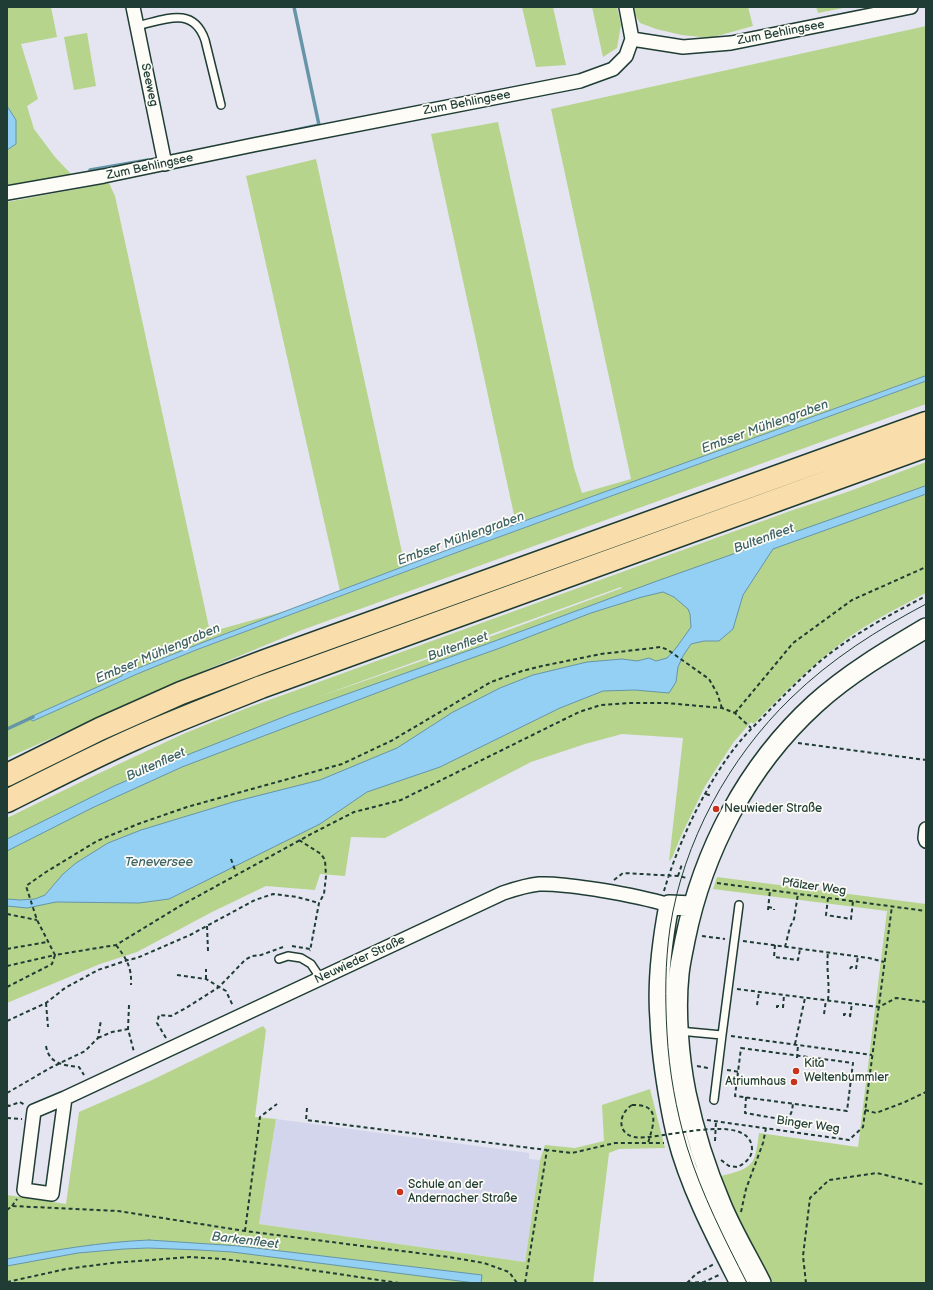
<!DOCTYPE html>
<html>
<head>
<meta charset="utf-8">
<style>
	body { margin:0 }
	#map { position:relative; width:933px; height:1290px; overflow:hidden; background:#e4e5f0; font-family:"Balsamiq Sans",sans-serif }
	canvas { display:block }
	.frame { position:absolute; inset:0; border:8px solid #1f3d34; pointer-events:none }
</style>
</head>
<body>
<div id="map">
<canvas width="933" height="1290"></canvas>
<div class="frame"></div>
</div>
<script>
const c = document.querySelector('canvas').getContext('2d');
c.lineJoin = 'round';
function fill(path, color) {
  c.fillStyle = color;
  c.fill(path, 'evenodd');
}
function strokePath(path, color, width, dash) {
  c.strokeStyle = color;
  c.lineWidth = width;
  c.lineCap = dash ? 'butt' : 'round';
  c.setLineDash(dash || []);
  c.stroke(path);
}
function drawText(font, color, halo, rows, align = 'center') {
  c.font = font + ' "Balsamiq Sans",sans-serif';
  c.lineWidth = 3.5;
  c.setLineDash([]);
  c.textBaseline = 'middle';
  c.strokeStyle = halo;
  c.fillStyle = color;
  for (const [text, x, y, turn = 0] of rows) {
    c.save();
    c.translate(x, y);
    c.rotate((+turn || 0) * Math.PI / 180);
    c.textAlign = isNaN(turn) ? turn : align;
    if (halo) c.strokeText(text, 0, 0);
    c.fillText(text, 0, 0);
    c.restore();
  }
}
const built = new Path2D(`
	M276 1119 529 1153V1159L540 1160 525 1262 259 1224Z`);
const green = new Path2D(`
	M7 7H51L57 37 21 44 38 99 27 106 34 129 55 157 71 174 7 186V150L16 144V120L7 106Z
	M522 7H553L566 65 536 67Z
	M592 7H617L621 25 617 48 603 57Z
	M630 7H748L753 26 710 38 682 35 656 29 640 23Z
	M816 7H848L818 13Z
	M926 26V376L516 524 431 134 498 122 574 468 582 493 631 479 551 109Z
	M87 33 96 86 74 90 64 37Z
	M316 159 405 566 340 591 246 176Z
	M109 183 115 196 210 632 296 608 209 640 123 674 122 676 29 718 33 721 137 674 196 650 458 552 926 381V404L302 630 208 669 7 758V202Z
	M926 462V593C898 608 869 622 844 641 811 666 782 694 754 724L751 722 733 743 705 786 681 836 672 858 669 861 683 738 622 734 585 744 531 762 385 838 351 837 345 876 320 874 315 890 266 886 212 912 137 952 100 964 7 1003V818L89 778 183 734 247 708 793 510 850 491ZM622 588 462 647 315 698 621 587Z
	M717 877 926 904V1283H770L730 1201 721 1176C754 1168 755 1165 759 1133L858 1147 887 911 713 889Z
	M263 1026 266 1030 255 1117 276 1119 259 1224 525 1262 540 1160 545 1145 575 1148 604 1141 602 1105 650 1089 665 1148 619 1149 609 1153 593 1283H7V1195L66 1204 79 1112 150 1081Z`);
const water = new Path2D(`
	M7 106 16 120V144L7 150Z
	M926 376V381L458 552 196 650 137 674 33 721 28 718 122 676 123 674 209 640 516 524Z
	M926 486V494L773 549 743 595 733 629 719 641H704L691 644 683 656 678 667 676 682 669 693 635 690 603 691 560 708 440 767 367 792 320 824 169 899 139 903 56 902 27 908 7 906V899L20 900 35 899 45 895 63 874 76 863 108 843 141 830 233 802 320 780 397 748 453 712 500 688 533 675 587 662 622 659 637 661 649 658 656 661 667 658 676 648 691 627 690 614 688 609 674 597 663 592 642 597 591 613 500 648 416 678 182 767 92 808 7 851V839L114 786 182 757 291 714 484 645 657 581Z
	M149 1240 239 1246 482 1275 481 1283H475L232 1252 199 1250 148 1248 124 1249 78 1253 7 1266V1259C54 1250 101 1242 149 1240Z`);
const stream = new Path2D(`
	M282 133 319 125 294 7
	M90 170 148 160
	M7 729 33 717`);
const path = new Path2D(`
	M735 713 793 643 852 600 926 567
	M798 743 926 760
	M706 794 712 796
	M299 840 321 854 325 860 326 876 324 894 319 903 310 951
	M231 859 235 870
	M678 876 682 864
	M614 880 623 873 678 876 687 878
	M717 883 926 911
	M664 891C678 843 706 784 737 745 745 735 753 727 762 718 780 699 798 681 818 663 850 636 889 615 926 596
	M828 898 826 915 851 919 853 901
	M768 907 774 908V910
	M768 910 770 890
	M7 914 37 920
	M207 926 208 951
	M702 936 725 939
	M743 941 869 958 884 962
	M116 945C126 958 132 967 131 985
	M775 945 774 957 798 960 800 949
	M292 946 310 949
	M785 947 790 927 794 919 798 894
	M7 949 47 942
	M7 966 55 955 37 920 26 886 46 872 97 841 138 824 187 807 342 764 391 741 491 682 522 671 542 666 601 654 661 647 668 650 709 679 717 693 722 708
	M850 969 851 967H857
	M856 969 858 956
	M177 975 206 979 226 991 233 1006
	M206 979V969
	M7 987 52 964 55 955 116 945 180 906 313 833 354 812 401 800 579 712 601 705 628 703H666L722 708 735 713 751 728
	M737 989 879 1007 896 998 926 1002
	M828 1000C830 984 826 969 828 952
	M46 1003 48 1027
	M129 1005 128 1029 134 1052
	M757 1005 759 992
	M777 1008V1006H783
	M783 1008 784 995
	M824 1014 826 1000
	M844 1016V1014L850 1015
	M850 1017 852 1003
	M7 1021 46 1003 65 988 98 970 128 960 137 958 190 935 255 900 273 894 297 897 319 903
	M731 1036 872 1055
	M98 1038 112 1032 128 1029
	M166 1038 157 1023 159 1015 171 1016 186 1008 219 987 245 960 252 956 261 955 283 947
	M795 1044 805 998
	M46 1046C49 1064 63 1065 79 1067L84 1075
	M741 1048 853 1063 847 1111 735 1096Z
	M797 1058 798 1045
	M697 1066 708 1068
	M727 1070 740 1072
	M7 1093 52 1067 85 1051 98 1038 101 1020
	M746 1097 745 1113 780 1119C791 1119 792 1113 793 1103
	M7 1105 9 1106 20 1102 25 1105
	M632 1105C661 1104 654 1123 648 1143
	M307 1108 306 1120 547 1150
	M865 1110 876 1113 905 1102 926 1092
	M7 1118 22 1119
	M707 1120 849 1140 863 1127 892 906
	M715 1141 716 1121
	M721 1160 729 1166 738 1167
	M12 1206 17 1199
	M7 1210 12 1206 118 1211 245 1231 449 1257 484 1263 509 1272 517 1283
	M741 1212 746 1189 763 1143 766 1128
	M245 1231 260 1117 277 1104
	M7 1282 66 1269 112 1263 190 1257 223 1259 284 1266 399 1283
	M525 1283 547 1150 572 1153 615 1143H664
	M687 1283 696 1274 714 1264
	M688 1283 704 1282 719 1275
	M806 1283 803 1256 810 1198 829 1180 877 1173 926 1185`);
const lane = new Path2D(`
	M137 26C164 20 193 5 205 40L221 105
	M279 959 288 956 301 958 311 964 321 979
	M679 1031 722 1035 739 905
	M714 1100 722 1035`);
const street = new Path2D(`
	M133 7 165 164
	M626 7 632 39
	M632 39 683 47 731 43 911 7
	M7 193 104 176 253 145 580 81 613 69 626 56 632 39
	M926 829 925 838 926 841
	M65 1098 52 1194 24 1190 34 1111 65 1098 503 893C515 889 527 885 539 884 559 883 580 887 600 890 624 894 646 898 669 905`);
const secondary = new Path2D(`
	M693 906 669 905C662 942 657 982 660 1019 661 1047 665 1075 670 1103 672 1114 674 1125 677 1136 690 1187 716 1236 740 1283
	M761 1283C748 1257 732 1231 721 1204 706 1169 694 1131 686 1093 679 1058 675 1011 679 974 680 963 683 951 685 940 703 851 747 766 815 704 848 674 887 651 926 628`);
const highway = new Path2D(`
	M7 775 100 729 181 693 265 661 926 423
	M7 801C49 780 91 758 134 739 176 720 219 704 261 687L926 446`);
const tram = new Path2D(`
	M747 1283C724 1238 702 1195 687 1147 676 1110 669 1071 667 1033 665 998 665 963 670 928 683 842 729 758 791 698 831 659 877 630 926 604`);
const pathBridge = new Path2D(`
	M632 1105C619 1113 616 1133 634 1137 656 1142 751 1109 752 1149 752 1158 745 1163 738 1167`);
const markers = [
	[716,809,4,"#c8321e"],
	[796,1071,4,"#c8321e"],
	[794,1082,4,"#c8321e"],
	[400,1192,4,"#c8321e"]
];
const streetNames = [
	["Zum Behlingsee",781,33,-11],
	["Seeweg",149,85,78],
	["Zum Behlingsee",467,103,-11],
	["Zum Behlingsee",150,167,-12],
	["Pfälzer Weg",814,887,8],
	["Neuwieder Straße",360,960,-25],
	["Binger Weg",808,1125,8]
];
const poiNames = [
	["Neuwieder Straße",724,809],
	["Kita",804,1064],
	["Weltenbummler",804,1078],
	["Atriumhaus",786,1082,"right"],
	["Schule an der",408,1185],
	["Andernacher Straße",408,1199]
];
const waterNames = [
	["Embser Mühlengraben",765,427,-20],
	["Embser Mühlengraben",461,539,-20],
	["Bultenfleet",764,539,-20],
	["Bultenfleet",458,647,-20],
	["Embser Mühlengraben",158,654,-23],
	["Bultenfleet",156,765,-24],
	["Teneversee",159,863],
	["Barkenfleet",245,1241,7]
];
fill(built, '#d2d5ec');
fill(green, '#b7d48c');
fill(water, '#93d0f4');
strokePath(water, '#6595a7', 1);
strokePath(stream, '#6595a7', 3.5);
strokePath(lane, '#1f3d34', 10);
strokePath(street, '#1f3d34', 16);
strokePath(secondary, '#1f3d34', 22);
strokePath(highway, '#1f3d34', 25);
strokePath(path, '#1f3d34', 2, [4, 3]);
strokePath(lane, '#fdfcf7', 7);
strokePath(street, '#fdfcf7', 13);
strokePath(secondary, '#fdfcf7', 19);
strokePath(highway, '#f9deab', 22);
strokePath(tram, '#1f3d34', 1);
strokePath(pathBridge, '#1f3d34', 2, [4, 3]);
for (const [x, y, r, color] of markers) {
  const dot = new Path2D();
  dot.arc(x, y, r, 0, 2 * Math.PI);
  c.fillStyle = color;
  c.fill(dot);
  strokePath(dot, '#fdfcf7', 1.5);
}
drawText('12px', '#1f3d34', '#fdfcf7', streetNames);
drawText('12px', '#1f3d34', '#fdfcf7', poiNames, 'left');
drawText('italic 13px', '#3c6264', '#fdfcf7', waterNames);
</script>
</body>
</html>
